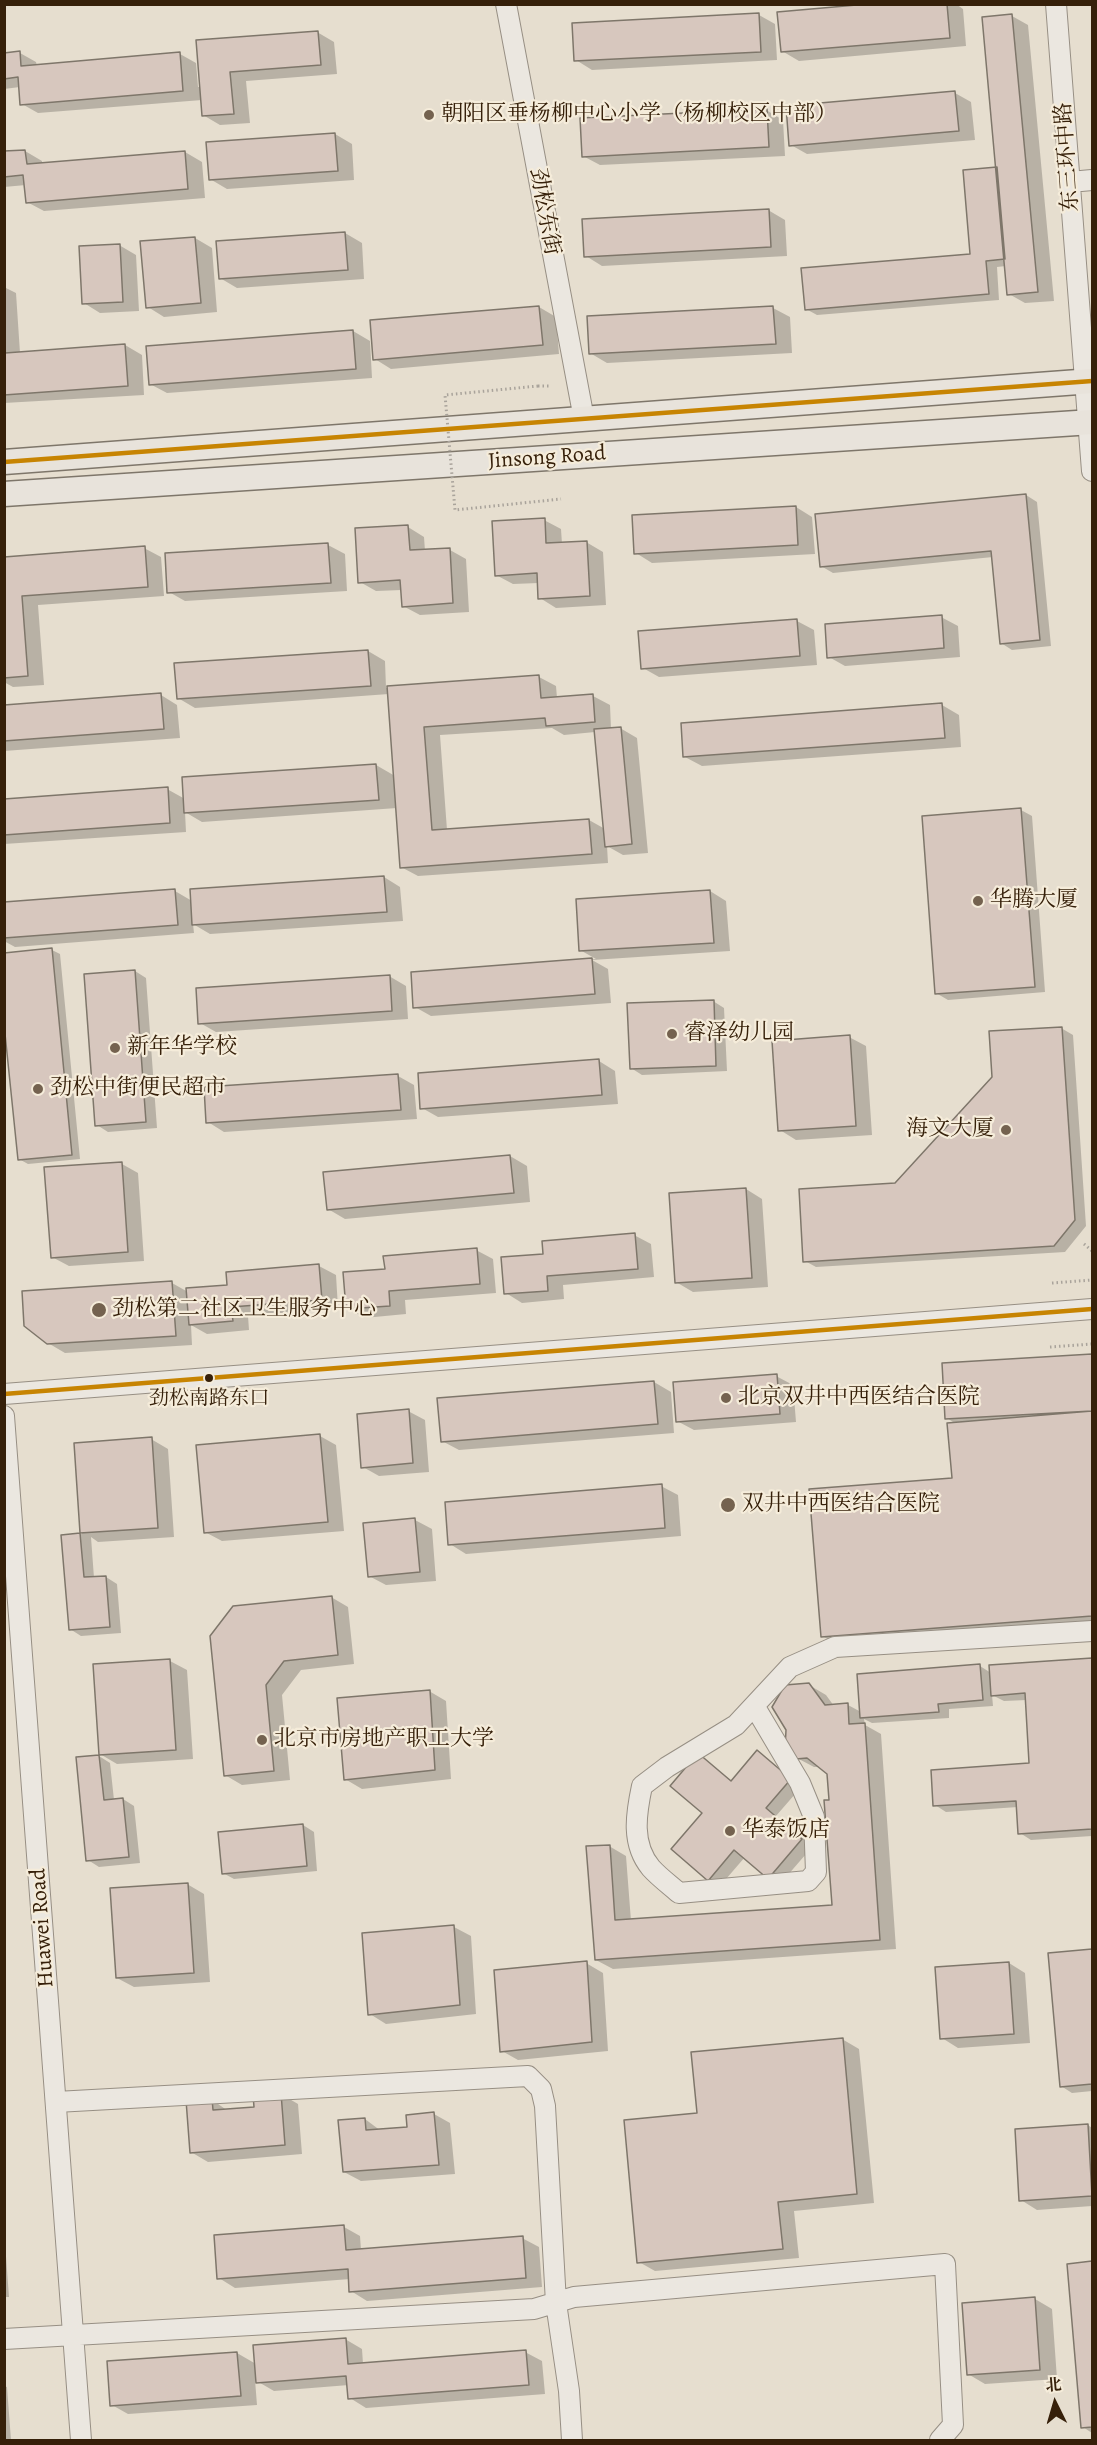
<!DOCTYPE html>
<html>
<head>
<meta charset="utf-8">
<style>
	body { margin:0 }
	#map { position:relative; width:1097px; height:2445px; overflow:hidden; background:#e6decf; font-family:Alegreya,"Noto Serif SC",serif }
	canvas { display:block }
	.frame { position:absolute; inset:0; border:6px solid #36200a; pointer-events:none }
	.north { position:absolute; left:1025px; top:2373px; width:60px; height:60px; -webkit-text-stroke:4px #f5ecda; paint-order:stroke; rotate:355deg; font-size:16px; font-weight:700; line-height:24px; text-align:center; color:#36200a }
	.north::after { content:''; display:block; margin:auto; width:21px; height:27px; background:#36200a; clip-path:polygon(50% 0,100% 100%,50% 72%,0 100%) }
</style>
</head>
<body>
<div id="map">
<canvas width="1097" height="2445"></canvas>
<div class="frame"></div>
<div class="north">北</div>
</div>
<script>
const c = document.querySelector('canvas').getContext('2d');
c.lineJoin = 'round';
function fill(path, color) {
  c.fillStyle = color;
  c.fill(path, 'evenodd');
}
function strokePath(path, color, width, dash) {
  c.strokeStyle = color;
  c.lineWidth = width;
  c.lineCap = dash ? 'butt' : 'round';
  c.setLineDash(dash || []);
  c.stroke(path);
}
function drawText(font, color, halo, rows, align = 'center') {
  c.font = font + ' Alegreya,"Noto Serif SC",serif';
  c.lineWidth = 4.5;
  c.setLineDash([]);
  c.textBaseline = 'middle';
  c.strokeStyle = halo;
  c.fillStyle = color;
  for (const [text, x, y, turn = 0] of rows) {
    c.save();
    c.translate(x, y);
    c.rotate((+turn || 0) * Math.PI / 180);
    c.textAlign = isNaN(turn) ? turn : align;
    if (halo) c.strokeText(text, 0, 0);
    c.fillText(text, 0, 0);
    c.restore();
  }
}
const shadow = new Path2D(`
	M886 4H956L963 9 966 46 799 61 782 51Z
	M759 15 775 24 777 60 592 70 576 60Z
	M1012 16 1028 25 1054 301 1025 303 1009 294 1006 266 997 267 999 300 817 315 806 309 971 256 997 168Z
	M317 32 334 42 337 74 246 81 250 123 220 125 203 115 202 100 38 113 22 104 20 87 4 89V54L20 53 36 62 37 66 180 54 196 63 198 87H201L198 41Z
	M955 93 971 102 975 140 807 154 791 145Z
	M766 110 783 120 785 156 600 165 583 156Z
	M335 134 352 144 354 180 227 189 210 179Z
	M25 151 42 161V164L185 152 202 162 205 198 44 211 27 202 26 185 4 187V153Z
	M768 210 785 220 787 256 602 266 586 256Z
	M345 233 362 243 364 279 237 288 220 278Z
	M195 238 212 248 217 312 164 317 148 307 142 243Z
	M119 245 136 255 139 311 100 313 84 303Z
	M4 287 16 293 20 353 125 345 142 355 144 395 4 403Z
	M539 307 556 317 559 354 391 369 375 359Z
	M773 308 790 317 792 353 607 363 590 353Z
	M353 331 370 341 372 378 167 393 150 384Z
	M1026 495 1037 502 1051 646 1012 650 1001 643 993 557 833 573 821 566Z
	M796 507 812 517 815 554 652 563 636 553Z
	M544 520 561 529 562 544 586 542 603 552 606 605 556 608 540 598 539 583 513 584 496 575Z
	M408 527 424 537 425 551 450 550 466 559 469 612 420 615 403 606 402 590 376 591 360 582Z
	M328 545 345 554 347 591 185 601 169 592Z
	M144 548 161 557 164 596 38 605 44 685 13 687 4 682V591Z
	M941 617 958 626 960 657 845 666 829 657Z
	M797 621 814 630 817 665 659 677 643 668Z
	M368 651 385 661 386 688 539 677 556 686 557 698 593 696 610 705 611 729 620 728 637 738 648 853 623 855 607 846 608 863 418 876 401 867 397 808 202 822 185 812 186 832 4 844V801L167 789 185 799 376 765 395 776 389 694 195 708 178 698ZM552 728 564 735 595 732 605 829 589 820 447 830 440 735Z
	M161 695 177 705 180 738 4 751V706Z
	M942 705 959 715 961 747 702 766 685 757Z
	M1021 810 1032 816 1045 992 948 1000 936 993Z
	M384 877 400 887 403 921 210 934 193 924 194 933 15 947 4 941V903L175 891 192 901Z
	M710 891 726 901 730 951 592 960 608 969 611 1003 431 1016 415 1007 412 973 596 959 580 950Z
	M52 950 60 954 80 1159 28 1164 19 1159Z
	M135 971 146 978 157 1128 108 1132 97 1125Z
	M389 976 406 986 408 1019 216 1032 200 1023Z
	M713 1001 724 1008 727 1071 642 1075 631 1068Z
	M1061 1028 1073 1035 1086 1226 1065 1252 816 1267 805 1261 895 1185Z
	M849 1037 866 1046 872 1135 796 1140 780 1130Z
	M599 1061 615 1071 618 1104 438 1117 422 1108Z
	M398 1076 414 1085 417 1119 224 1132 208 1122Z
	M510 1156 527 1166 530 1202 345 1219 328 1209Z
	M122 1164 138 1173 144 1261 69 1266 52 1257Z
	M746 1189 762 1199 768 1287 693 1292 676 1282Z
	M634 1235 651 1244 654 1277 563 1285 564 1299 522 1303 506 1293Z
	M476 1250 493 1259 496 1293 405 1300 406 1314 364 1318 348 1308 386 1270Z
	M319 1266 336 1275 338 1308 248 1316 249 1330 207 1334 191 1325 192 1345 65 1353 48 1343 172 1283 188 1292 229 1286Z
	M1092 1356V1622L833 1642 822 1636 953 1479 956 1424 947 1418 944 1365Z
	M776 1376 793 1385 796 1422 694 1430 677 1421Z
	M654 1382 671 1392 674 1433 459 1450 442 1441Z
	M408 1411 425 1420 429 1472 379 1476 363 1467Z
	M320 1436 336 1445 344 1531 222 1541 205 1532Z
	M151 1439 168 1449 174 1537 98 1542 91 1537 94 1578 106 1577 117 1584 121 1633 81 1636 70 1629 62 1536 82 1534 76 1444Z
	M661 1486 678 1495 681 1536 466 1554 450 1544Z
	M415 1520 432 1529 436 1581 386 1585 369 1576Z
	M331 1597 348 1607 354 1664 301 1670 282 1695 290 1780 242 1785 225 1775 212 1636Z
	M1092 1659V1836L1031 1840 1020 1833 1018 1807 946 1812 935 1805 1031 1765 1027 1700 1004 1701 992 1695 993 1706 949 1709V1718L872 1723 864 1719 865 1725 881 1734 896 1949 613 1969 596 1960 609 1846 626 1856 631 1921 833 1906 828 1773 821 1767H814L797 1758 809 1685 826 1695 834 1706 848 1705 861 1712 980 1666 991 1673V1666Z
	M170 1661 187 1670 193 1759 117 1764 100 1754Z
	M429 1691 446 1701 451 1779 362 1789 345 1779Z
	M757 1752 802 1786 776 1816 813 1846 780 1884 745 1857 720 1886 709 1879 698 1755 732 1781Z
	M99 1756 110 1763 114 1800 123 1799 134 1806 140 1863 99 1867 88 1860Z
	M303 1825 314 1832 317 1871 234 1879 223 1873Z
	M187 1884 204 1894 210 1982 134 1987 117 1978Z
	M454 1927 471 1936 476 2014 386 2024 370 2014Z
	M1092 1951V2091L1072 2093 1061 2086 1050 1954Z
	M586 1963 603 1973 608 2051 518 2060 502 2051Z
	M1009 1963 1025 1973 1030 2043 958 2048 942 2038Z
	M842 2039 859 2049 874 2203 794 2211 799 2258 655 2271 639 2262 699 2114Z
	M281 2094 298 2104 302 2154 208 2162 191 2152 211 2099 228 2111 256 2109Z
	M434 2114 450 2123 455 2174 361 2181 344 2172 365 2119 381 2131 409 2128Z
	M1088 2125 1092 2128V2206L1037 2210 1021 2200Z
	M344 2227 360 2236 361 2250 522 2238 539 2247 542 2287 367 2301 351 2291 350 2279 235 2288 219 2278Z
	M4 2229 9 2297H4Z
	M1092 2263V2433L1083 2427 1068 2265Z
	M1035 2299 1052 2309 1057 2379 985 2384 968 2374Z
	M345 2339 362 2349 363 2364 525 2352 542 2361 545 2394 366 2408 350 2398 349 2385 274 2391 255 2380 257 2405 128 2414 112 2405 237 2353 256 2364Z
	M4 2386 7 2387 11 2440H4Z`);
const building = new Path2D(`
	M868 4H947L950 38 781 52 777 12Z
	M759 13 761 52 574 61 572 23Z
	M1012 14 1038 292 1007 295 982 17Z
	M318 31 321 65 230 72 234 114 202 116 196 40Z
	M20 51 21 66 180 52 183 91 20 105 18 77 4 79V53Z
	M955 91 959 131 789 146 786 106Z
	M767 109 769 147 582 157 580 118Z
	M335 133 338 171 209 180 206 142Z
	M25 150 27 164 185 151 188 189 26 203 23 175 4 177V151Z
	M997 167 1005 259 986 261 989 294 805 310 801 268 970 254 963 170Z
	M769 209 771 247 584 257 582 219Z
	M345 232 348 270 219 279 216 241Z
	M195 237 201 303 146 308 140 241Z
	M120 244 123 302 82 304 79 246Z
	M539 306 543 345 373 360 370 320Z
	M773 306 776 344 589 354 587 316Z
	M353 330 356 369 149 385 146 346Z
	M125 344 128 386 4 395V350L5 353Z
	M1026 494 1040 640 1000 644 991 551 820 567 815 514Z
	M796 506 798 545 634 554 632 515Z
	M545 518 546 543 587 541 590 596 538 599 537 573 495 576 492 521Z
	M408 525 410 550 450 548 453 603 402 607 400 580 358 583 355 528Z
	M328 543 331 583 167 593 165 553Z
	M145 546 148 587 22 596 28 676 4 678V557Z
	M942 615 944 648 827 658 825 624Z
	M797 619 800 656 641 669 638 631Z
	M368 650 371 686 177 699 174 663Z
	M539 675 541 698 593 694 595 722 546 726 545 718 424 727 432 830 589 819 592 854 400 868 387 686Z
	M161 693 164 729 4 741V705Z
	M942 703 945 738 683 757 681 723Z
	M621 727 632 844 605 847 594 729Z
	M376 764 379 800 184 813 182 777Z
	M168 787 170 823 4 835V799Z
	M1021 808 1035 987 935 994 922 816Z
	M384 876 387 912 192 925 190 889Z
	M175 889 178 925 4 938V902Z
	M710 890 714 943 579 951 576 899Z
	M52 948 72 1155 18 1160 4 1024V953Z
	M592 958 595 994 413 1008 411 972Z
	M135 970 146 1122 95 1126 84 974Z
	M390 975 392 1011 198 1024 196 988Z
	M714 1000 716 1066 630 1069 627 1003Z
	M1062 1027 1075 1220 1054 1246 803 1262 799 1189 895 1183 992 1077 989 1031Z
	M850 1035 856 1126 778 1131 772 1041Z
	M599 1059 602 1095 420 1109 418 1073Z
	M398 1074 401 1110 206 1123 204 1087Z
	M510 1155 514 1193 327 1210 323 1172Z
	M122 1162 128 1252 51 1258 44 1167Z
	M746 1188 752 1278 675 1283 669 1193Z
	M635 1233 638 1269 547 1276 548 1291 504 1294 501 1257 543 1254 542 1241Z
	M477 1248 480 1284 389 1291 390 1306 346 1309 343 1272 385 1269 383 1256Z
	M319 1264 322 1300 231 1307 233 1321 189 1325 186 1288 227 1285 226 1272Z
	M172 1281 176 1336 47 1344 24 1326 22 1291Z
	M1092 1354V1411L945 1419 942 1363Z
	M777 1374 780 1414 676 1422 673 1382Z
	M654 1381 658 1424 441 1442 437 1398Z
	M409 1409 413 1463 361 1468 357 1414Z
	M1092 1411V1616L821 1637 809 1489 952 1478 947 1423Z
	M320 1434 328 1522 204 1533 196 1445Z
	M152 1437 158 1528 80 1533 74 1443Z
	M662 1484 665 1528 448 1545 445 1502Z
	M415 1518 420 1572 368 1577 363 1523Z
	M80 1533 84 1577 106 1576 110 1627 69 1630 61 1535Z
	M332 1596 338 1655 284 1661 266 1685 274 1771 224 1776 210 1636 233 1606Z
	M1092 1658V1829L1018 1834 1016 1801 933 1806 931 1770 1029 1763 1025 1693 991 1696 989 1665Z
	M170 1659 176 1750 99 1755 93 1664Z
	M980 1664 983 1700 938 1704 939 1712 860 1718 857 1674Z
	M809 1683 825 1705 848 1703 849 1724 865 1723 880 1940 595 1960 586 1846 610 1845 615 1920 832 1905 824 1800H829L827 1774 807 1758 796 1759 785 1749 786 1730 772 1707 785 1685Z
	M430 1690 435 1770 344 1780 337 1698Z
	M757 1750 791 1779 766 1808 802 1839 768 1879 734 1850 708 1881 671 1849 702 1813 670 1786 698 1753 731 1781Z
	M99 1755 104 1800 123 1798 129 1857 86 1861 76 1757Z
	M303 1824 307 1866 222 1874 218 1832Z
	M188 1883 194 1973 116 1978 110 1888Z
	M454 1925 460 2005 368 2015 362 1933Z
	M1092 1949V2084L1060 2087 1048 1953Z
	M587 1961 592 2042 500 2052 494 1970Z
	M1009 1962 1014 2034 940 2039 935 1967Z
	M843 2038 857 2194 778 2202 783 2249 637 2263 624 2120 697 2113 691 2052Z
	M281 2093 285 2145 190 2153 186 2100 212 2098 213 2110 254 2107 253 2095Z
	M434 2112 439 2165 343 2172 338 2120 365 2118 366 2130 407 2127 406 2115Z
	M1088 2124 1092 2196 1019 2201 1015 2129Z
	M344 2225 346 2250 523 2236 526 2278 349 2292 348 2269 217 2279 214 2235Z
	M1092 2261V2427L1081 2428 1067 2264Z
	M1035 2297 1040 2370 967 2375 962 2303Z
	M346 2338 348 2364 526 2350 529 2385 348 2399 346 2376 256 2383 253 2345Z
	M237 2352 241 2396 110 2406 107 2361Z`);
const path = new Path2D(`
	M538 386H551
	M1084 1244 1092 1251
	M1052 1283 1092 1280
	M1050 1347 1092 1344`);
const minor = new Path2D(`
	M506 4 584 419
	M1056 4 1092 471
	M1070 182 1092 180
	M4 1394 1092 1309
	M4 1416 81 2440
	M755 1707 800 1783 814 1817 816 1872 808 1881 679 1893C670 1885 659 1877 651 1868 631 1844 636 1814 642 1786L667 1767 736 1725 790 1667 835 1647 1092 1631
	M56 2102 528 2076 541 2089 545 2106 556 2303 569 2391 572 2440
	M4 2339 534 2309 574 2297 945 2264 953 2425 940 2440`);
const major = new Path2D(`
	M4 462 1092 381
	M4 494 1092 422`);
const pathBridge = new Path2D(`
	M538 386 445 395 455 510 561 499`);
const bus1 = new Path2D(`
	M4 462 1092 381
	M4 1394 1092 1309`);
const markers = [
	[429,115,6,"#74624f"],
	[978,901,6,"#74624f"],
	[672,1034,6,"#74624f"],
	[115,1048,6,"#74624f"],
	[38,1089,6,"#74624f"],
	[1006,1130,6,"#74624f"],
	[99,1310,8,"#74624f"],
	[209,1378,5,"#36200a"],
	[726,1398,6,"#74624f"],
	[728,1505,8,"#74624f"],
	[262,1740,6,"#74624f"],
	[730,1831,6,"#74624f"]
];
const busNames = [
	["劲松南路东口",209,1399]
];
const poiNames = [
	["朝阳区垂杨柳中心小学（杨柳校区中部）",441,115],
	["华腾大厦",990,901],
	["睿泽幼儿园",684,1034],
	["新年华学校",127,1048],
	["劲松中街便民超市",50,1089],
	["海文大厦",994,1130,"right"],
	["劲松第二社区卫生服务中心",112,1310],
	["北京双井中西医结合医院",738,1398],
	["双井中西医结合医院",742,1505],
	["北京市房地产职工大学",274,1740],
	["华泰饭店",742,1831]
];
const streetNames = [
	["东三环中路",1068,157,-94],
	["劲松东街",544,212,80],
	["Jinsong Road",547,458,-4],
	["Huawei Road",43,1928,-94]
];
fill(shadow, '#0003');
fill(building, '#d7c7be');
strokePath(building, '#7e766a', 1.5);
strokePath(minor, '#978f84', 22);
strokePath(major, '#7e766a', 27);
strokePath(path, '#a9a39b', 3, [1.5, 3]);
strokePath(minor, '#ebe7e0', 20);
strokePath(major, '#e8e3db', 24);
strokePath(pathBridge, '#a9a39b', 3, [1.5, 3]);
strokePath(bus1, '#c78402', 4.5);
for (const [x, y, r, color] of markers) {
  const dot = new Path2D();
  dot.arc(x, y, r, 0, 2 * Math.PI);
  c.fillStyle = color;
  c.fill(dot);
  strokePath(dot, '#f5ecda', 2);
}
drawText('20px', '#36200a', '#f5ecda', busNames);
drawText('22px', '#36200a', '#f5ecda', poiNames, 'left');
drawText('22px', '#36200a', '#f5ecda', streetNames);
</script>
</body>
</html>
